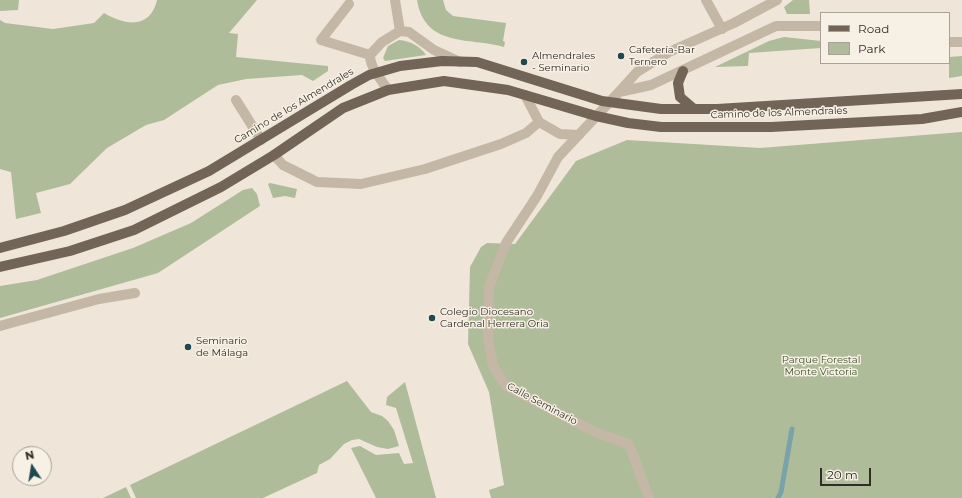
<!DOCTYPE html>
<html>
<head>
<meta charset="utf-8">
<style>
	body { margin:0 }
	#map { position:relative; width:962px; height:498px; overflow:hidden; background:#efe6d9; font-family:Montserrat,sans-serif }
	canvas { display:block }
	.legend { position:absolute; left:820px; top:12px; width:130px; height:52px; box-sizing:border-box; background:#f7f0e4; border:1px solid #a8a198; margin:0; padding:5px 7px; list-style:none; font-size:12px; color:#322b26 }
	.legend li { display:flex; align-items:center; gap:8px; height:20px }
	.legend b { width:20px; border:1px solid #a8a198 }
	.north { position:absolute; left:12px; top:446px; width:40px; height:40px; box-sizing:border-box; background:#f7f0e4; border:1px solid #a8a198; border-radius:50%; rotate:348deg; font-size:11px; font-weight:700; line-height:16px; text-align:center; color:#322b26 }
	.north::after { content:''; display:block; margin:auto; width:14px; height:18px; background:#1f4950; clip-path:polygon(50% 0,100% 100%,50% 72%,0 100%) }
	.scale { position:absolute; left:820px; top:468px; width:51px; height:18px; box-sizing:border-box; border:2px solid #322b26; border-top:0; padding-left:5px; font-size:12px; line-height:14px; white-space:nowrap; color:#322b26; -webkit-text-stroke:3px #f7f0e4; paint-order:stroke }
</style>
</head>
<body>
<div id="map">
<canvas width="962" height="498"></canvas>
<ul class="legend">
<li><b style="height:5px;background:#736458"></b>Road</li>
<li><b style="height:11px;background:#aebc9a"></b>Park</li>
</ul>
<div class="north">N</div>
<div class="scale">20 m</div>
</div>
<script>
const c = document.querySelector('canvas').getContext('2d');
c.lineJoin = 'round';
function fill(path, color) {
  c.fillStyle = color;
  c.fill(path, 'evenodd');
}
function strokePath(path, color, width, dash) {
  c.strokeStyle = color;
  c.lineWidth = width;
  c.lineCap = dash ? 'butt' : 'round';
  c.setLineDash(dash || []);
  c.stroke(path);
}
function drawText(font, color, halo, rows, align = 'center') {
  c.font = font + ' Montserrat,sans-serif';
  c.lineWidth = 3;
  c.setLineDash([]);
  c.textBaseline = 'middle';
  c.strokeStyle = halo;
  c.fillStyle = color;
  for (const [text, x, y, turn = 0] of rows) {
    c.save();
    c.translate(x, y);
    c.rotate((+turn || 0) * Math.PI / 180);
    c.textAlign = isNaN(turn) ? turn : align;
    if (halo) c.strokeText(text, 0, 0);
    c.fillText(text, 0, 0);
    c.restore();
  }
}
const green = new Path2D(`
	M0 0H19L18 10 0 11Z
	M157 0H257L229 33 238 34 236 57 328 66V71L313 81 302 75 246 79 218 85 164 120 146 125 107 148 70 184 36 193 41 213 16 219 11 172 0 169V20L5 23 53 29 94 23 104 13C124 25 150 30 157 0Z
	M417 0H443L446 10 453 16 506 23 503 41 505 42 504 47C469 37 425 48 417 0Z
	M793 0H809L810 14H787L784 7Z
	M784 37 821 41V48L749 53 748 66 715 67 769 41Z
	M399 40C410 41 420 46 426 55L385 61 383 58 388 46Z
	M962 56V76L949 78V57Z
	M962 132V498H491L489 490 504 485 489 392 468 344 470 267 481 247 487 243 515 244 576 161 627 140 760 148Z
	M270 183 297 189 295 198 285 196 273 198 268 184Z
	M252 188 257 194 260 206 158 273 0 318V286L37 280 133 248 191 223 243 190Z
	M347 381 371 412 382 416 388 421 394 430 399 446 388 449 377 447 359 439 352 440 344 444 330 459 319 465 317 473 263 498H136L130 485Z
	M405 382 436 498H376L351 448 360 446 376 455 399 453 404 464 413 463 396 408 386 405 387 397Z
	M126 487 131 498H103Z`);
const stream = new Path2D(`
	M778 498 781 492 792 429`);
const minor = new Path2D(`
	M395 0 400 31
	M706 0 722 29
	M349 4 321 40 370 55
	M949 42H962
	M388 90C381 79 370 68 370 55L382 42 400 31 409 32 434 50 460 62
	M619 92 651 85 776 26H821
	M525 95 539 122 560 134 579 135
	M236 100 261 140
	M274 155 283 165 317 182 361 184 425 169 501 144 526 133 539 122
	M0 326 99 299 135 293
	M649 498 629 444 595 432 506 386 493 366 488 338 489 287 506 243 537 196 558 157 619 92 637 72 669 52 734 23 777 0`);
const major = new Path2D(`
	M683 71 678 83 680 97 694 109
	M0 248 64 231 125 210 209 171 351 85 369 75 400 66 442 61 477 62 602 101 661 109H717L962 94
	M0 267 70 251 134 230 221 187 274 155 343 108 388 90 444 81 508 90 596 116 628 123 661 127H771L922 119 962 112`);
const markers = [
	[621,56,4,"#1f4950"],
	[524,62,4,"#1f4950"],
	[432,318,4,"#1f4950"],
	[188,347,4,"#1f4950"]
];
const poiNames = [
	["Cafetería-Bar",629,50],
	["Ternero",629,62],
	["Almendrales",532,56],
	["- Seminario",532,68],
	["Colegio Diocesano",440,312],
	["Cardenal Herrera Oria",440,324],
	["Seminario",196,341],
	["de Málaga",196,353]
];
const streetNames = [
	["Camino de los Almendrales",294,106,-31],
	["Camino de los Almendrales",779,113,-2],
	["Calle Seminario",542,404,28]
];
const parkNames = [
	["Parque Forestal",821,360],
	["Monte Victoria",821,372]
];
fill(green, '#aebc9a');
strokePath(stream, '#7aa3a9', 5);
strokePath(minor, '#c5b7a6', 10);
strokePath(major, '#736458', 10);
for (const [x, y, r, color] of markers) {
  const dot = new Path2D();
  dot.arc(x, y, r, 0, 2 * Math.PI);
  c.fillStyle = color;
  c.fill(dot);
  strokePath(dot, '#f7f0e4', 1.5);
}
drawText('10px', '#322b26', '#f7f0e4', poiNames, 'left');
drawText('10px', '#322b26', '#f7f0e4', streetNames);
drawText('10px', '#3f4e2c', '#f7f0e4', parkNames);
</script>
</body>
</html>
